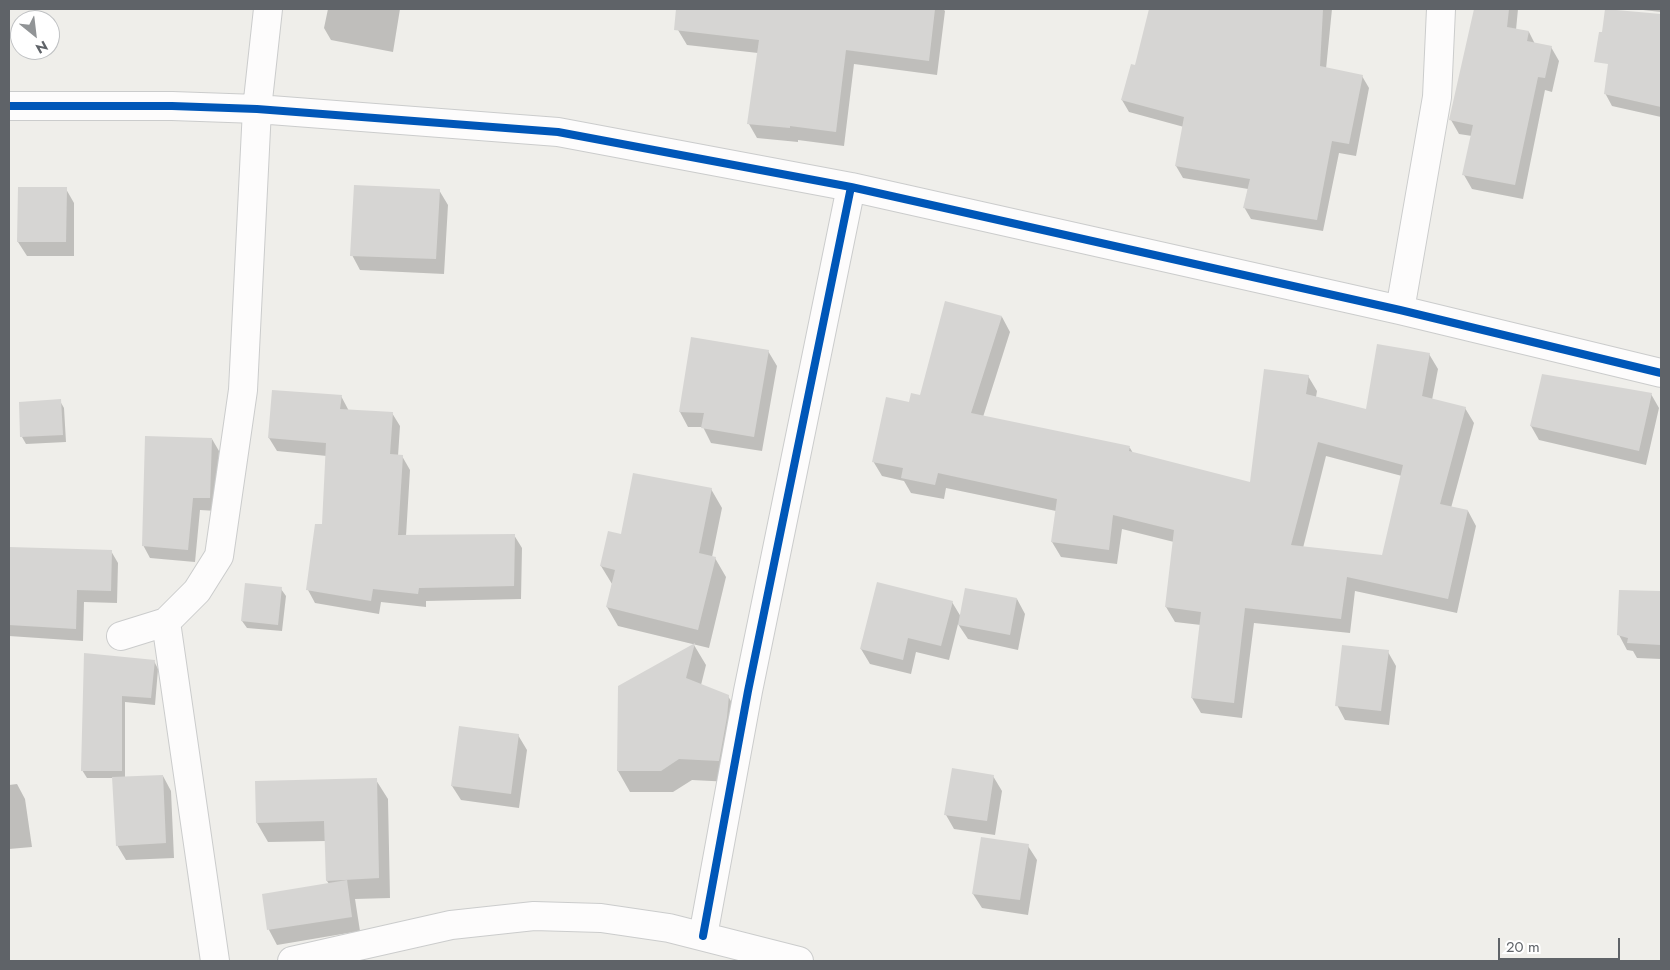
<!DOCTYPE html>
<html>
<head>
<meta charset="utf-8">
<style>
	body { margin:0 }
	#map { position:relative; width:1670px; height:970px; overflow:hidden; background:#efeeea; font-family:Jost,sans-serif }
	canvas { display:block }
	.frame { position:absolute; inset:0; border:10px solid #5f6368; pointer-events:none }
	.north { position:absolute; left:10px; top:10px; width:50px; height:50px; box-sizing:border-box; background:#fff; border:1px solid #bfc1c3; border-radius:50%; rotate:151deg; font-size:14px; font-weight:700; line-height:20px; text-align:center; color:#5f6368 }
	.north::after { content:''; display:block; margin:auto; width:18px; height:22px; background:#919496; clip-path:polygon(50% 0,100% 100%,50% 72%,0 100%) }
	.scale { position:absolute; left:1498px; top:938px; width:122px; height:22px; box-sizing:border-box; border:2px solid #5f6368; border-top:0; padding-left:6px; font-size:15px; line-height:18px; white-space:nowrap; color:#5f6368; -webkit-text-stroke:4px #fff; paint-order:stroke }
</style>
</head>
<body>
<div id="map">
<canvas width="1670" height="970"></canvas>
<div class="frame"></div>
<div class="north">N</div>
<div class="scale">20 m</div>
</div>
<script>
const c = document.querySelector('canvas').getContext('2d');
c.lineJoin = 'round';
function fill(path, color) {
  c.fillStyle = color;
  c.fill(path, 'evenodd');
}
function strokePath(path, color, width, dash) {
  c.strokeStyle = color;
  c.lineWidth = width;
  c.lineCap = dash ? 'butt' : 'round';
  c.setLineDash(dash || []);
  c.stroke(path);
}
const shadow = new Path2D(`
	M328 9H400L393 52 331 40 324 28Z
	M681 9H943L945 11 937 75 854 64 844 146 798 140V142L757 138 749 124 758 53 687 45 678 30Z
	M1151 9H1332L1326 69 1362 76 1369 88 1356 156 1339 153 1323 231 1251 219 1244 207 1248 189 1183 178 1176 166 1184 127 1129 112 1122 100 1136 66Z
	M1475 9H1518L1516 30 1529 32 1535 44 1551 47 1559 61 1552 92 1545 90 1523 199 1472 189 1464 175 1472 136 1459 134 1451 120Z
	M1634 9H1661V12Z
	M1612 44 1661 56V117L1612 106 1605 93Z
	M66 189 74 203V256H27L18 242Z
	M439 190 448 205 444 274 360 270 352 255Z
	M946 303 1002 317 1010 332 983 417 1130 448 1133 453 1251 483 1308 376 1317 391 1316 397 1367 410 1429 354 1438 369 1432 400 1465 408 1474 423 1451 508 1468 511 1476 526 1457 613 1355 591 1350 633 1254 623 1242 718 1201 713 1192 698 1201 625 1175 622 1166 607 1174 542 1122 529 1117 564 1061 557 1052 542 1056 511 946 488 944 499 911 493 904 481 882 476 873 461 910 404 921 397ZM1326 456 1402 476 1383 556 1303 548Z
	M692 339 768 351 777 366 762 451 711 443 703 427H688L680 412Z
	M1651 394 1659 408 1646 465 1539 440 1531 426Z
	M341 396 349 411 392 413 400 426 398 456H402L410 470 406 536 514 535 522 548 521 599 426 601V607L381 602 379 614 315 603 308 590 323 526 327 456 277 451 269 438Z
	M60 401 64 408 66 442 26 444 22 437Z
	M212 439 219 451 217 511 200 510 195 562 150 558 143 545Z
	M711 489 722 508 712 557 715 558 726 577 709 648 618 626 607 607 612 584 601 566 622 536Z
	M9 548 111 551 118 563 117 603 84 602 83 641 9 636Z
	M281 589 286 596 282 631 247 628 242 621Z
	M1621 591 1661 593V659L1637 658 1633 651 1627 650 1619 635Z
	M1017 599 1025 614 1018 650 968 639 958 624 949 660 916 652 911 674 870 664 861 649 952 602 961 617Z
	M694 645 706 665 701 685 728 696 740 717 731 782 692 780 673 792H630L618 771 619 687Z
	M1388 652 1396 666 1389 725 1345 720 1337 705Z
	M85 654 154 661 158 669 155 705 125 702V778L163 776 171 791 174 858 126 860 117 845 113 778H87L82 770Z
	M518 735 527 750 519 808 461 800 452 786Z
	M993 776 1002 791 995 835 954 829 946 815Z
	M376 780 388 799 390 898 355 899 360 931 277 945 269 930 263 895 329 884 327 881 326 841 268 842 257 823Z
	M17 784 25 799 32 847 9 849V785Z
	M1028 846 1037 860 1028 915 982 908 973 894Z`);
const building = new Path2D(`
	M676 9H935L929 61 846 50 836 132 790 126V128L747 124 759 40 674 30Z
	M1149 9H1323L1320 66 1363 75 1349 144 1332 141 1317 220 1243 208 1250 179 1175 166 1184 117 1121 100 1131 64 1135 65Z
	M1474 9H1509L1507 27 1529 31 1527 41 1552 46 1545 78 1538 77 1515 185 1462 175 1473 125 1449 120Z
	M1605 9 1661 14V107L1604 94 1608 64 1594 62 1599 32H1602Z
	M354 185 440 189 436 259 350 256Z
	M18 187H67L66 242H17Z
	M945 301 1002 316 971 413 1130 446 1129 451 1250 482 1264 369 1309 375 1306 394 1366 409 1377 344 1430 353 1422 396 1466 407 1440 504 1468 510 1448 599 1347 577 1341 619 1245 608 1234 703 1191 698 1201 612 1165 607 1174 530 1113 515 1109 550 1051 542 1057 499 938 473 935 485 901 478 903 468 872 462 886 397 909 402 911 393 920 395ZM1318 442 1403 465 1382 555 1291 545Z
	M691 337 769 350 754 437 701 428 704 413 679 412Z
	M1542 374 1652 393 1639 451 1530 426Z
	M272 390 342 395 340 409 393 412 390 454 403 455 398 535 515 534 514 586 419 588 418 594 373 589 371 601 306 590 315 524H322L326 443 268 438Z
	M61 399 63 435 20 437 19 402Z
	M145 436 212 438 210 498H193L188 550 142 546Z
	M633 473 712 488 699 553 716 557 698 630 606 607 615 570 600 566 608 531 621 534Z
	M9 547 112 550 111 591 77 590 76 629 9 625Z
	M877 582 953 601 941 646 908 638 903 660 860 649Z
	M245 583 282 587 278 625 241 621Z
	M965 588 1017 598 1010 635 958 625Z
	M1619 590 1661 591V645L1627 643 1628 638 1617 635Z
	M695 643 686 678 729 695 727 717 719 761 679 759 661 771H617L618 686Z
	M1342 645 1389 650 1381 711 1335 706Z
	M84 653 155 660 151 698 122 696V771H81Z
	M459 726 519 734 511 794 451 786Z
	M952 768 994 775 987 821 944 815Z
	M163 775 166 843 116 846 112 777Z
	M377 778 379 878 326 881 324 821 256 823 255 781Z
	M981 837 1029 844 1020 900 972 894Z
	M347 880 352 917 267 930 262 894Z`);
const street = new Path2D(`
	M9 106H172L257 109 558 132 851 187 1400 310 1661 373
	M1400 310 1437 97 1441 9
	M166 622 215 961
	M121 636 166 622 197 591 219 556 243 390 257 109 268 9
	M703 936 748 691 851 187
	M292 961 451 925 534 916 601 918 669 928 799 961`);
const cycleway = new Path2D(`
	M9 106H172L257 109 558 132 851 187 1400 310 1661 373
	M703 936 748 691 851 187`);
fill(shadow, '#0003');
fill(building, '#d6d5d3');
strokePath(street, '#cbcccc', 30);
strokePath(street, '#fdfcfc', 28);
strokePath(cycleway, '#0057b8', 8);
</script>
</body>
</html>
